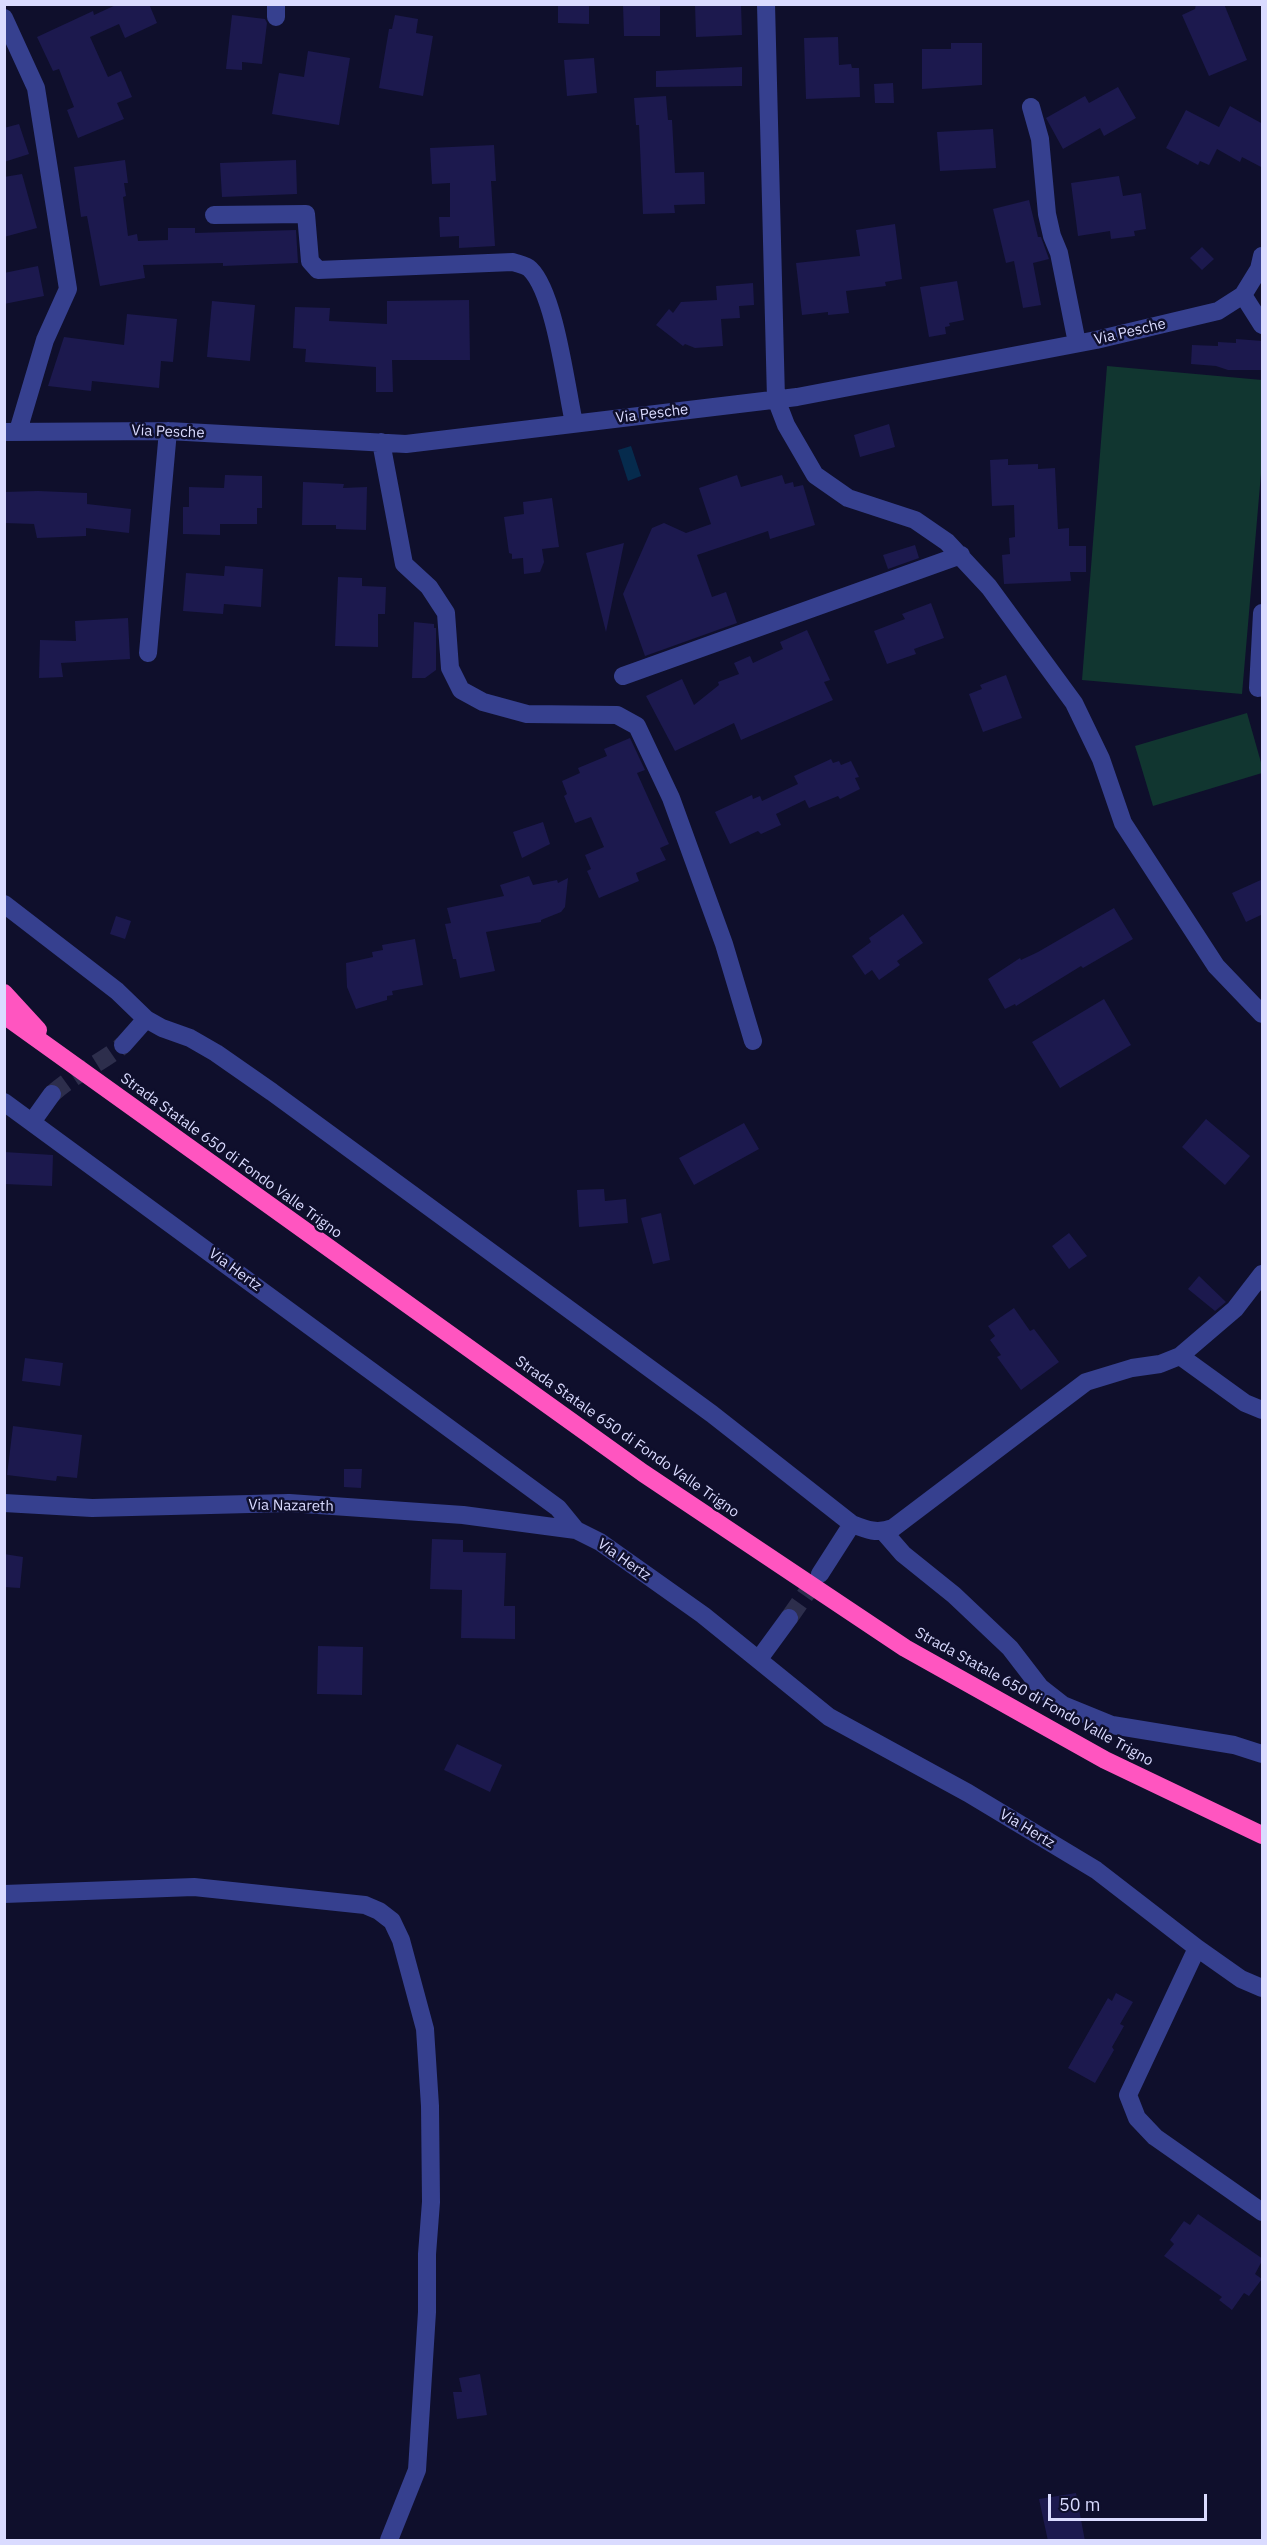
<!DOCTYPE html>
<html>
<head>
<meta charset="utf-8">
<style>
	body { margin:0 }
	#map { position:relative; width:1267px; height:2545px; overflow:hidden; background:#0f0f2c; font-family:"IBM Plex Sans",sans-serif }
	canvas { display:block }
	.frame { position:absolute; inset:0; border:6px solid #dadbff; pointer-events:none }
	.scale { position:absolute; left:1048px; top:2494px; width:159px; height:27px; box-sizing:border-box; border:3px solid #dadbff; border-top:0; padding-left:8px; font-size:18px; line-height:21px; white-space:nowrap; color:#dadbff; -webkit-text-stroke:4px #0f0f2c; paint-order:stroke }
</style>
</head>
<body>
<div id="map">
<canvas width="1267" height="2545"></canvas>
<div class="frame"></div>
<div class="scale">50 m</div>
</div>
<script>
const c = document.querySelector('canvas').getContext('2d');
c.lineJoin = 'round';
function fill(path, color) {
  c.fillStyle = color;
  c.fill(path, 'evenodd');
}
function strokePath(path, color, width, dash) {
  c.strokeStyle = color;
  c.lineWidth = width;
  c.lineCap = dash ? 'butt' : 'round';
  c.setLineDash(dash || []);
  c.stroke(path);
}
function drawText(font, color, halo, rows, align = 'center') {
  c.font = font + ' "IBM Plex Sans",sans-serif';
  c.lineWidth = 5;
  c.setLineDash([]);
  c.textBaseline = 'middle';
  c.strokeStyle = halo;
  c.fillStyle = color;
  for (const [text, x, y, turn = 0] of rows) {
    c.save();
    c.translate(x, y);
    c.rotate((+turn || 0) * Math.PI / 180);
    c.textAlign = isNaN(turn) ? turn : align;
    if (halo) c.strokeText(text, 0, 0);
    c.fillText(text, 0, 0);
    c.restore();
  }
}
const green = new Path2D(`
	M1107 366 1262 380V462L1242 694 1082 680Z
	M1247 713 1262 766V773L1153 806 1135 746Z`);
const water = new Path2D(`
	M631 446 641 476 628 481 618 450Z`);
const building = new Path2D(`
	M118 4H149L157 23 125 38 119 24 90 37 108 77 121 71 132 97 117 103 124 119 78 138 67 110 74 107 59 69 53 71 37 37 93 11 94 15Z
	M558 4H589V24L558 23Z
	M623 4H660V36H624Z
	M695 4H741L742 35 696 37Z
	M1196 4H1224L1247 60 1209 76 1182 15 1195 9Z
	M232 15 265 19 267 23 262 64 242 62V70L226 69Z
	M395 15 418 19 416 33 433 36 423 96 379 88 389 29H392Z
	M838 37 839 65 851 64 852 68H859L860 97 806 99 804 38Z
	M951 43H982V85L922 89V49H951Z
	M308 51 350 58 339 125 272 114 279 73 304 77Z
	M594 58 597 93 567 96 564 60Z
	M742 67V86L656 87V71Z
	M893 83 894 103H875L874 84Z
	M1118 87 1136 118 1104 136 1100 128 1063 149 1046 118 1085 96 1089 103Z
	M666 96 668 120H672L675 173 704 172 705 204 674 205 675 213 643 214 639 125H636L634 98Z
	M1230 106 1263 124V168L1242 157 1240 162 1217 149 1209 165 1200 161 1198 165 1166 148 1186 110 1219 127Z
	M19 124 29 154 4 162V128Z
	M993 129 996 168 940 171 937 132Z
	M494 145 496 181H491L495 246 459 248V236L440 237 439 217H450V183L432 184 430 148Z
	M125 160 128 183H124L126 196 123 197 128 236 137 234 138 241 168 240V228H195V233L296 230 298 263 223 266V263L143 265 145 278 100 286 87 216 81 217 74 167Z
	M296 160 297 194 222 197 220 163Z
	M22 174 37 228 4 237V177Z
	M1119 176 1123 196 1141 193 1146 229 1134 231 1135 236 1111 239 1110 231 1078 236 1071 183Z
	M1029 200 1038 237H1041L1049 259 1033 263 1041 305 1023 308 1014 261 1006 263 993 209Z
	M895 224 902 279 885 282 886 286 846 291 849 313 828 315V312L802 315 796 263 860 256 856 230Z
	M1202 247 1214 259 1202 270 1190 258Z
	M38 266 44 296 4 304V273Z
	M957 281 964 320 949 323 950 326 945 327 946 334 929 337 920 287Z
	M753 283 754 305 739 306 740 318 721 319 723 346 695 348 685 344 683 346 656 325 669 309 673 313 681 302 717 300 716 286Z
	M469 300 470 360H392L393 392H376V367L305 362 306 349 293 348 295 307 330 308 329 321 387 324V301Z
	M212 301 255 305 250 361 207 357Z
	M127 314 177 319 173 362 161 361 159 388 92 381 91 391 48 386 64 337 124 345Z
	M1236 339 1263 341V370H1228L1216 366 1191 364 1192 345 1218 346V342L1236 343Z
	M889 424 895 447 860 457 854 435Z
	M1008 459V465L1038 464V469L1055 468 1058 529 1069 528V546H1086V572H1070L1071 581 1004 584 1002 555 1010 554 1009 538 1015 537 1014 505 992 506 990 460Z
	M225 475 262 476V508H257V524H220V535L183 534V507H189V487L224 488Z
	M737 475 741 487 782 475 785 484 793 482 794 487 803 485 815 525 770 539 768 531 697 555 712 597 726 592 737 623 645 656 623 594 652 528 664 523 686 533 711 524 699 488Z
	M303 482 344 484 343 488 367 487 366 530 336 529V525H302Z
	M38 491 87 493V504L131 509 129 533 86 528V536L37 538 34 524 4 523V492Z
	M552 498 559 547 542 549 544 562 540 572 524 574 523 558 512 559V554L509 553 504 517 524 514 523 502Z
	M624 543 606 632 586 553Z
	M915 545 919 558 888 569 883 555Z
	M225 566 263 569 261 607 224 604 223 614 183 611 186 573 224 576Z
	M338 577 362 578V586L386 587 385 614H378V647L335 646Z
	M931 603 944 638 914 649 916 654 887 664 874 631 905 619 902 614Z
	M128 618 130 659 61 663 63 677 39 678 40 640 76 641 75 621Z
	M414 622 434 624V628H436V670L425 678H412Z
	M807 630 830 680 824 682 833 700 741 740 734 723 675 751 646 696 682 679 694 705 719 685 718 682 739 674 734 663 750 656 753 663 783 649 780 642Z
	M1006 675 1022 718 983 732 969 694 982 689 980 685Z
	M630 738 645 770 637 773 669 844 660 848 666 860 636 873 639 881 599 898 587 871 591 869 585 855 604 847 591 817 575 823 564 796 567 794 562 781 580 773 578 768 607 756 604 749Z
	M831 759 833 763 839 761 841 765 851 761 859 777 855 778 860 789 840 799 838 796 809 808 805 800 776 814 781 825 761 834 758 831 730 844 715 812 752 795 753 799 760 796 762 801 798 784 794 776Z
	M543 822 550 844 522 858 513 832Z
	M529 876 533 885 557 880 558 883 568 878 565 907 561 912 541 920V922L486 932 495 971 460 978 456 959H453L445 924 451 923 447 908 504 896 500 885Z
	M1263 879V914L1246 922 1232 893Z
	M1114 908 1133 939 1083 968 1081 966 1016 1006 1015 1004 1005 1009 988 979 1020 958 1021 960 1038 952Z
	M903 914 923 943 897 961 900 965 879 980 872 970 865 975 852 956 871 942 869 938Z
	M116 916 131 921 125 939 110 934Z
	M415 939 423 985 392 991 393 995 387 996V1000L356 1009 347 987 346 963 373 957 372 952 383 950 382 945Z
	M1104 999 1131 1045 1060 1088 1032 1042Z
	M1206 1119 1250 1156 1225 1185 1182 1147Z
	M744 1123 759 1149 694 1185 679 1158Z
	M4 1152 53 1155 52 1186 4 1184Z
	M604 1189 605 1201 626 1199 628 1223 579 1227 577 1190Z
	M661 1213 670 1260 653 1264 641 1218Z
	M1069 1233 1087 1256 1069 1269 1052 1246Z
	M1199 1276 1226 1302 1215 1311 1188 1289Z
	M1014 1308 1030 1331 1034 1329 1059 1362 1021 1390 997 1357 1001 1355 990 1340 995 1336 988 1326Z
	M25 1358 63 1363 60 1386 22 1381Z
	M13 1426 82 1435 77 1478 57 1476 56 1481 7 1475Z
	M344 1469H362L361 1488 344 1487Z
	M432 1539 463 1540V1552L506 1553 504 1606H515V1639L461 1638 462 1590 430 1589Z
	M4 1554 23 1557 20 1588 4 1587Z
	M318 1646 363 1647 362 1695 317 1694Z
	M457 1744 502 1765 490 1792 444 1770Z
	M1116 1993 1133 2002 1120 2024 1124 2026 1112 2047 1114 2050 1095 2083 1068 2068 1108 1998 1112 2001Z
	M1198 2214 1263 2259 1255 2274 1262 2279 1249 2296 1244 2293 1232 2310 1219 2300 1222 2297 1164 2256 1174 2244 1170 2240 1184 2221 1190 2225Z
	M480 2374 487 2415 457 2419 453 2392H462L459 2378Z
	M1076 2493 1085 2541H1048L1039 2499Z`);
const minorTunnel = new Path2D(`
	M52 1094C74 1074 101 1063 123 1045
	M789 1618 820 1574`);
const minor = new Path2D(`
	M766 4 776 399 786 425 815 475 848 498 915 520 947 542 989 587 1074 703 1101 759 1123 823 1216 966 1262 1014
	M276 17V4
	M4 18 36 88 68 289 45 340 18 431
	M1031 107 1040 139 1047 214 1052 236 1059 253 1077 343
	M214 215 306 214 310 261 318 270 513 262C518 264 526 265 530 269 555 293 566 387 574 423
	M1243 295 1262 325
	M4 432 168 431 406 444 797 397 1096 340 1218 311 1243 295 1259 269 1262 256
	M381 442 404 564 429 587 446 613 450 668 461 690 483 702 527 714 617 715 637 726 671 798 724 944 753 1041
	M148 653 168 431
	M623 676 961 555
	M1258 688 1262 613
	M4 904 117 991 146 1019 162 1028 190 1038 216 1053 272 1092 712 1414 852 1524
	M123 1045 146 1019
	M4 1102 558 1508 576 1530 600 1542 703 1615 829 1717 968 1793 1096 1870 1197 1948 1241 1979 1262 1988
	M32 1122 52 1094
	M1180 1356 1245 1403 1262 1410
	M4 1503 92 1508 289 1503 463 1515 576 1530
	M883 1531 903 1554 954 1595 1010 1648 1040 1687 1063 1705 1112 1725 1234 1745 1262 1754
	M820 1574 852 1524C867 1530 877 1534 893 1528L1086 1382 1132 1368 1160 1364 1180 1356 1235 1309 1262 1274
	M759 1659 789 1618
	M4 1894 194 1887 365 1905 379 1911 392 1921 401 1940 425 2029 430 2106 431 2202 427 2254V2312L417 2470 389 2540
	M1197 1948 1128 2095 1137 2118 1155 2137 1262 2212`);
const highway = new Path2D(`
	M4 993 38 1030
	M4 1015 643 1473 905 1648 1105 1760 1262 1835`);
const streetNames = [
	["Via Pesche",1130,332,-13],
	["Via Pesche",652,414,-7],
	["Via Pesche",168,432,2],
	["Strada Statale 650 di Fondo Valle Trigno",231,1156,36],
	["Via Hertz",235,1270,36],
	["Strada Statale 650 di Fondo Valle Trigno",627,1437,35],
	["Via Nazareth",291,1506,1],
	["Via Hertz",624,1560,35],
	["Strada Statale 650 di Fondo Valle Trigno",1034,1697,29],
	["Via Hertz",1027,1829,31]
];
fill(green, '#113630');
fill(water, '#062b4d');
fill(building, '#1c194e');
strokePath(minorTunnel, '#2d2e4c', 18, [18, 9]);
strokePath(minor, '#36408f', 18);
strokePath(highway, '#ff55c0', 18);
drawText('15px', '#dadbff', '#0f0f2c', streetNames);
</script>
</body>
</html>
